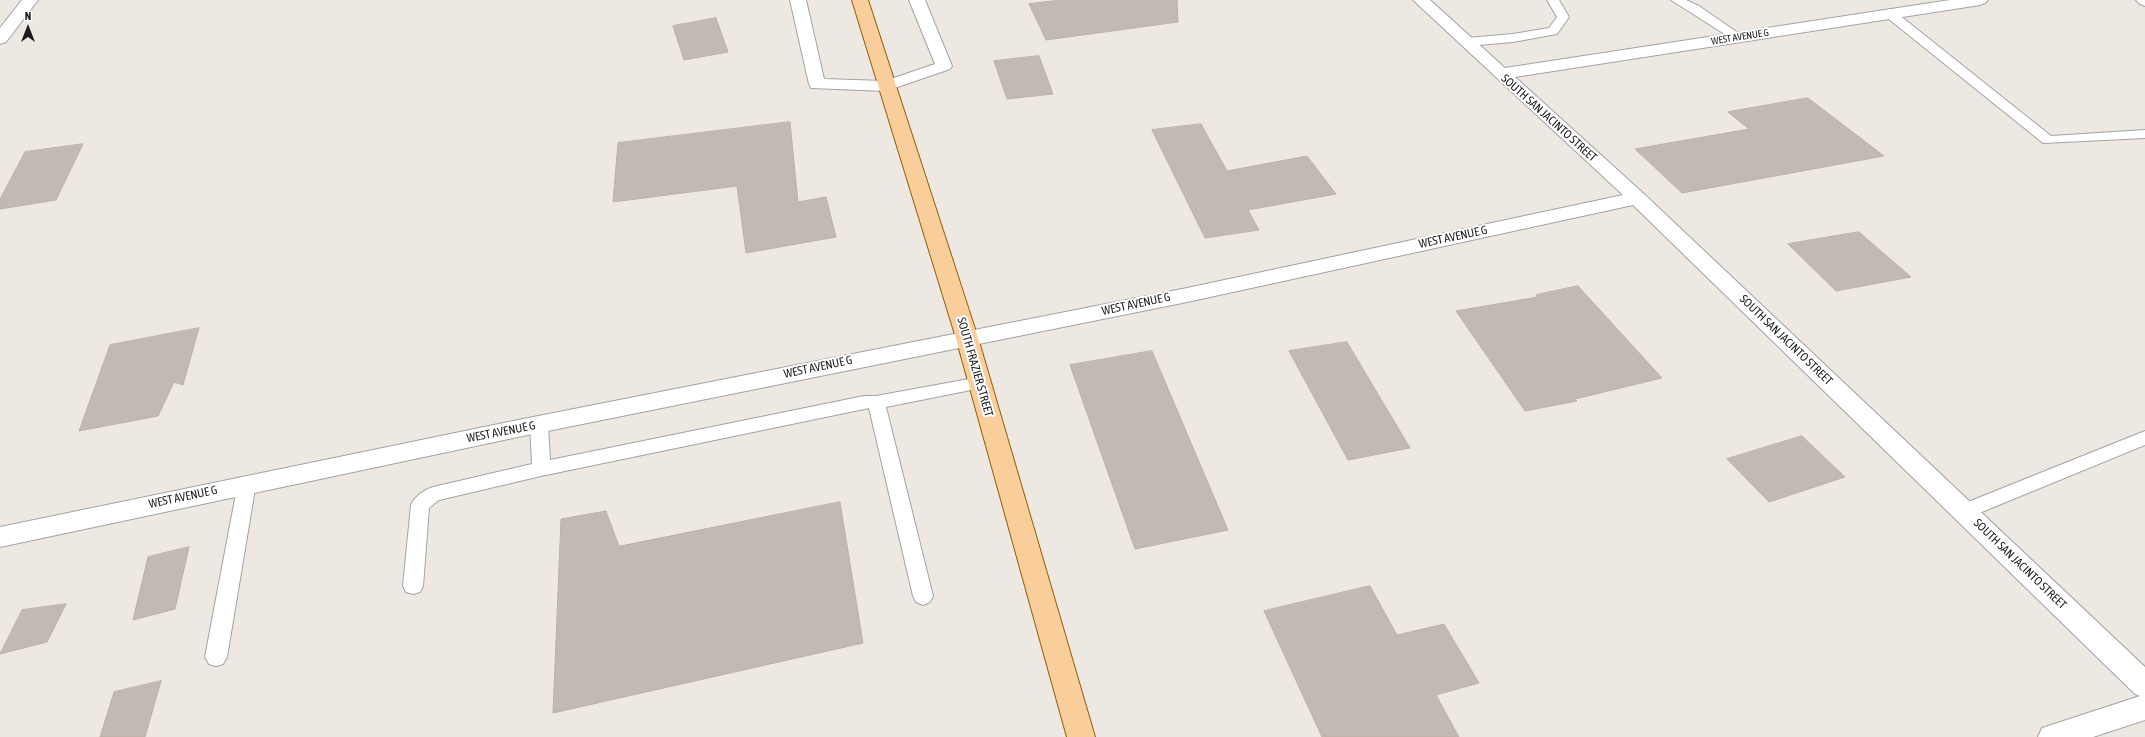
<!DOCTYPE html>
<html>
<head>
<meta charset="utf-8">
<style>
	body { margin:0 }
	#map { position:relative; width:2145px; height:737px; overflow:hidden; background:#ede9e2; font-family:"Asap Condensed",sans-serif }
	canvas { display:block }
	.north { position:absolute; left:8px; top:8px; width:40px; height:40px; -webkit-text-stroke:3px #fff; paint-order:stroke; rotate:0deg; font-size:11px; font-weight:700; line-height:16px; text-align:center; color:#1c1c1c }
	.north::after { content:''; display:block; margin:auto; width:14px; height:18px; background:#1c1c1c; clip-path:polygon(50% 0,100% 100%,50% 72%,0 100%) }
</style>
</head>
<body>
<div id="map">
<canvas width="2145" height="737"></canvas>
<div class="north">N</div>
</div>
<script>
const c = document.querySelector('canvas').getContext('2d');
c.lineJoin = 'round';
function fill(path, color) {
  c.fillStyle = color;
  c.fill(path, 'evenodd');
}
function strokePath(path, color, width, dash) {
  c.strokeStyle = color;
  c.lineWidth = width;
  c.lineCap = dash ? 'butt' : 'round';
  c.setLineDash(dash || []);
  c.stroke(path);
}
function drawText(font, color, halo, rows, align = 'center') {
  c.font = font + ' "Asap Condensed",sans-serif';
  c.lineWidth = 4;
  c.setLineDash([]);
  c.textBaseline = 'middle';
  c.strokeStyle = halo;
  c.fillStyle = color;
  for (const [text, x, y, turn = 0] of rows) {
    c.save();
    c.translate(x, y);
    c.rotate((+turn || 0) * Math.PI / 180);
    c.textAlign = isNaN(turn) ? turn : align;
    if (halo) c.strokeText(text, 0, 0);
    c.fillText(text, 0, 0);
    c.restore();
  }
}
const building = new Path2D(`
	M1062 0H1177L1178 22 1046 40 1029 4Z
	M716 18 728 52 684 60 673 26Z
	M1039 56 1053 94 1007 99 994 61Z
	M1808 98 1884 156 1682 193 1635 149 1749 129 1728 112Z
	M790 122 798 202 826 197 836 237 746 253 737 186 613 202 618 143Z
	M1201 124 1227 171 1307 156 1336 194 1248 210 1259 230 1205 238 1152 130Z
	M83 144 56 200 0 209V199L25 152Z
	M1859 232 1911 277 1836 291 1788 244Z
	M1578 286 1662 378 1575 399 1577 401 1525 411 1456 311 1538 297 1536 295Z
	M199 328 183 385 174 382 158 416 79 431 110 345Z
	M1347 342 1410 448 1348 460 1289 351Z
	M1152 351 1228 530 1135 549 1070 365Z
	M1802 436 1845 477 1769 502 1727 459Z
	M840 502 863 643 553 713 561 519 606 511 619 546Z
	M189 547 175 609 133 620 148 557Z
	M1370 586 1397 635 1444 624 1479 683 1436 695 1459 737H1322L1264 611Z
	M66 604 47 642 0 654 22 610Z
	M161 681 145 737H100L114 692Z`);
const service = new Path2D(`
	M1547 0H1559L1569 17 1557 34 1513 42 1467 46 1461 42 1467 38 1513 34 1549 28 1557 17Z
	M1671 0H1686L1699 6 1744 37 1738 41 1734 40Z
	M1889 9 1893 10 2051 136 2145 130V138L2043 143 1885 16 1883 13Z
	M980 377 986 379 989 383 986 387 886 407 933 596 930 602 923 605 916 602 913 596 869 408 541 476 439 500 429 508 423 586 420 592 413 594 406 592 403 586 411 505C415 496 424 490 433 487L532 464 530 424 533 419 539 417 545 419 548 424 550 460 864 396H876Z
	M2145 431V445L1972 516 1965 519 1958 516 1955 511 1958 506Z
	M247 476 254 478 256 483 227 657 223 664 216 666 209 664 205 657 238 483 240 478Z`);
const minor = new Path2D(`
	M22 0H38L6 42 0 44V28Z
	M790 0H806L824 79 885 81 935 64 909 0H925L952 66 950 69 886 91 811 88 809 84Z
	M1413 0H1430L1505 68 1950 0H1988L1985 3 1980 5 1515 77 1644 194 2145 667V720L2093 737H2038L2042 728 2140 696 2135 694 1633 205 1187 302 518 437 0 547V527L518 420 1187 288 1623 195Z`);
const tertiary = new Path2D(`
	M2136 0H2145V6L2140 4Z`);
const primary = new Path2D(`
	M852 0H868L978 338 1095 737H1067L956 338Z`);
const farStreetnames = [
	["WEST AVENUE G",1740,37,-9]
];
const streetNames = [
	["SOUTH SAN JACINTO STREET",1549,118,42],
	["WEST AVENUE G",1453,237,-12],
	["WEST AVENUE G",1136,304,-12],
	["SOUTH SAN JACINTO STREET",1786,340,44],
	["WEST AVENUE G",818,367,-12],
	["SOUTH FRAZIER STREET",975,367,74],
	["WEST AVENUE G",501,432,-11],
	["WEST AVENUE G",183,497,-12],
	["SOUTH SAN JACINTO STREET",2020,564,44]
];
fill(building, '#c2b9b2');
strokePath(building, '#bfb0a5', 1);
strokePath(service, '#a3a3a3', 2);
strokePath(minor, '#a3a3a3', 2);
strokePath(tertiary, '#a3a3a3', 2);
strokePath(primary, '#915e04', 2);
fill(service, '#fff');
fill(minor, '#fff');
fill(tertiary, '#fff');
fill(primary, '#f9ce9b');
drawText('10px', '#1c1c1c', '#fff', farStreetnames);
drawText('12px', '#1c1c1c', '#fff', streetNames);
</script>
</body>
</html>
